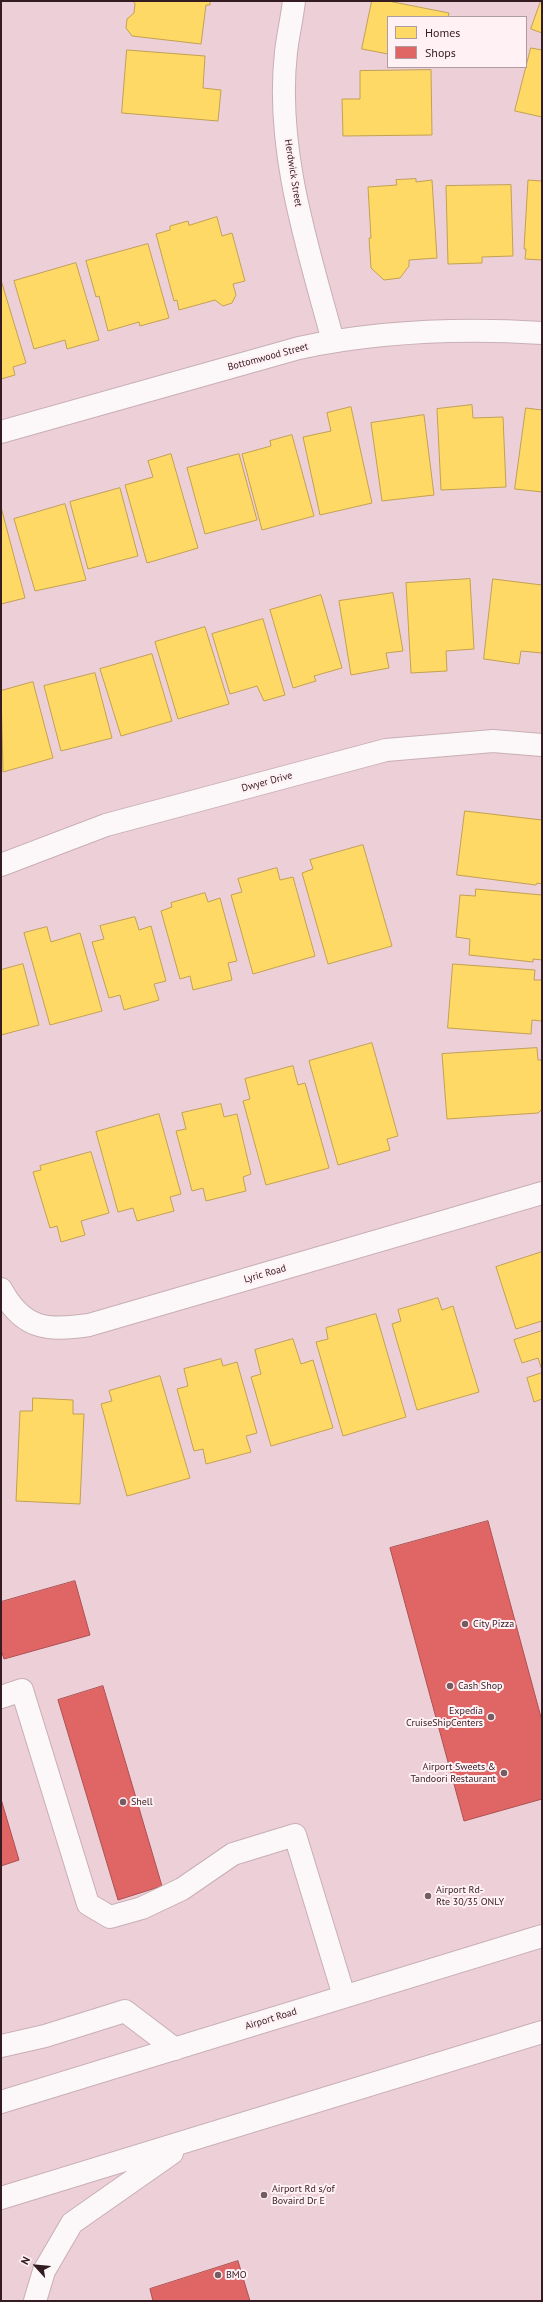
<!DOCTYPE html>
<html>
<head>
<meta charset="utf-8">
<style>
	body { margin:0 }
	#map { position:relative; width:543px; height:2302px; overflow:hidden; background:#edd0d7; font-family:"PT Sans",sans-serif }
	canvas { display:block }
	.frame { position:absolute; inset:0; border:2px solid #351c23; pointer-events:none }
	.legend { position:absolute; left:387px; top:16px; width:140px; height:52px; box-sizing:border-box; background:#fff1f4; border:1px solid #ae9ca0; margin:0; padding:5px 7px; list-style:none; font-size:12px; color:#351c23 }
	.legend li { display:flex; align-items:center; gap:8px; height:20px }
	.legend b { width:20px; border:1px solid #ae9ca0 }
	.north { position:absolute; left:16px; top:2246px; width:40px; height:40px; -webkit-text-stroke:3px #fff1f4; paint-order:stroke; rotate:297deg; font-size:11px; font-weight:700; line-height:16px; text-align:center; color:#351c23 }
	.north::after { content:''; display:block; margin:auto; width:14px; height:18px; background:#351c23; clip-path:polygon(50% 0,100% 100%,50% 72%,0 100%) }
</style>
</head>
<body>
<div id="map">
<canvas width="543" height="2302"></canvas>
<div class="frame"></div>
<ul class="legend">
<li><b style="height:11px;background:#ffd966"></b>Homes</li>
<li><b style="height:11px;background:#e06666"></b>Shops</li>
</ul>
<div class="north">N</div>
</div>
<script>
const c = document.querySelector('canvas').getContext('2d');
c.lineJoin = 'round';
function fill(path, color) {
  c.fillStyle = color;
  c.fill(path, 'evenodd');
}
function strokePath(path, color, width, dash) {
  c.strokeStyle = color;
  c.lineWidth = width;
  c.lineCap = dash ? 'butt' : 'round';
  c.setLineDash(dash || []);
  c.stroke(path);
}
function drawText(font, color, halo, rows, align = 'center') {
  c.font = font + ' "PT Sans",sans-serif';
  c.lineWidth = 4;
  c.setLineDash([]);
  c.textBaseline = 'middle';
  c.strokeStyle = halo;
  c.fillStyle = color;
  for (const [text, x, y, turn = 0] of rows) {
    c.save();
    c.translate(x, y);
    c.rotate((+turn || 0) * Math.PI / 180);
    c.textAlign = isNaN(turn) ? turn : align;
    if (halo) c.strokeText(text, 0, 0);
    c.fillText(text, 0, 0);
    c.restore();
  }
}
const homes = new Path2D(`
	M133 1H210V5H206L201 44 132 36 126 28 127 19 134 13 135 4Z
	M372 1H388L449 13 448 17H388V54L362 49Z
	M541 1H542V33L531 29Z
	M531 48 542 50V117L515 111Z
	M127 50 205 56 203 88 221 90 218 121 122 113Z
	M431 70 432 135 343 136 342 99H360V71Z
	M542 178V260L525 259 526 249H524L528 180 541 181Z
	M416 179V182L432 180 437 258 409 260V266L400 278 384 280 371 268 369 238H371L368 187 397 185 396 180Z
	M511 185 513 256 482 257V263L448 264 446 186Z
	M217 217 222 236 232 233 245 281 233 284 236 295 232 303 223 306 215 300 179 310 177 300 174 301 156 234 170 230V226L188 221 189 225Z
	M148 244 169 318 140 326 139 322 108 331 99 296 96 297 86 261Z
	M76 263 99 340 67 349 65 340 34 349 14 281Z
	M1 280 26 363 13 367 15 375 1 379Z
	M472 405 473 418 503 417 506 487 441 490 437 409Z
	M351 407 372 503 320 515 303 437 331 431 327 413Z
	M526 408 542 410V492L515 489Z
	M424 415 434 495 382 501 371 423Z
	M292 435 314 516 262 530 242 454 271 446 270 441Z
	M171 454 198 548 147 563 125 485 153 477 148 461Z
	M239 454 257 520 205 534 187 468Z
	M120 488 138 556 88 569 70 502Z
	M65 504 86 580 35 591 14 519Z
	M1 507 25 598 1 604Z
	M470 579 474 649 446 651 447 671 411 673 406 583Z
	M493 579 542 585V653L521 651 519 664 484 659Z
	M393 593 403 651 386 653 389 668 351 675 339 601Z
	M321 595 342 668 314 676 316 681 293 688 270 610Z
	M263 619 285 695 264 701 257 686 230 694 212 634Z
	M205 627 229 704 178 719 155 642Z
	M152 654 172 721 121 736 100 669Z
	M95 673 112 738 61 751 44 686Z
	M33 682 53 758 3 772 1 691Z
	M465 811 542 820V884L537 883 536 885 457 875Z
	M363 845 392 946 328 964 302 873 313 869 310 860Z
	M277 868 280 880 293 877 315 956 253 974 231 895 242 892 238 879Z
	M476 889 542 895V960L533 959V962L469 955 470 939 456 937 460 895 475 896Z
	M205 893 208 902 220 898 237 961 228 963 232 980 193 990 190 976 180 979 161 911 172 907 171 903Z
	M135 917 139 930 151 926 166 981 154 984 159 1000 124 1010 120 995 109 998 92 942 104 939 100 926Z
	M47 927 51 942 80 933 102 1011 50 1025 24 933Z
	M23 964 39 1025 1 1035V970Z
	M453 964 535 970 534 980H542V1021L532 1020 531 1034 448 1028Z
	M372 1043 398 1136 387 1139 390 1150 338 1165 309 1061Z
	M537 1048 538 1060H542V1109L538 1113 447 1119 442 1054Z
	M293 1066 298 1085 305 1083 329 1168 266 1185 243 1101 250 1099 245 1079Z
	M221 1104 224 1117 237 1114 251 1174 243 1177 246 1191 206 1201 203 1188 192 1191 176 1131 186 1129 182 1113Z
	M159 1114 181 1194 170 1197 174 1211 137 1221 133 1208 118 1212 96 1132Z
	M91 1152 109 1213 81 1221 85 1235 61 1242 57 1226 50 1228 33 1172 41 1170 40 1166Z
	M542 1252V1321L516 1329 496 1267Z
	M438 1298 442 1310 453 1306 479 1392 417 1410 392 1324 401 1321 398 1310Z
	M376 1314 406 1417 343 1436 316 1342 328 1339 326 1328Z
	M542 1331V1370L538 1358 522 1363 514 1340Z
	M293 1339 301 1364 313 1360 333 1428 271 1446 251 1377 261 1374 255 1350Z
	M221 1359 223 1366 237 1362 257 1433 246 1436 251 1452 206 1464 203 1449 194 1451 177 1389 188 1386 184 1369Z
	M542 1373V1399L534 1402 527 1378Z
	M160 1376 190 1478 127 1496 101 1404 112 1401 109 1391Z
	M33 1398 73 1400V1414H84L80 1504 16 1501 20 1411H32Z`);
const shops = new Path2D(`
	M488 1521 542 1721V1799L464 1821 390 1548Z
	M75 1581 90 1635 4 1659 1 1650V1602Z
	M103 1686 162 1886 118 1900 58 1700Z
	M1 1799 19 1860 1 1866Z
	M238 2261 250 2301H153L150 2289Z`);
const lane = new Path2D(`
	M1 1697 22 1690 88 1904 110 1917 142 1908 182 1889 233 1854 295 1835 344 1996`);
const street = new Path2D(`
	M294 1C292 18 288 35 286 52 275 150 308 248 333 341
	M1 432 299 348C379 331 460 328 542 333
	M1 865 106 825 386 750 493 741 542 745
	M1 1289C23 1330 47 1331 89 1325L542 1193`);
const secondary = new Path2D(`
	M1 2046 45 2036 125 2011 175 2049
	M1 2102 542 1936
	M1 2198 542 2032
	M35 2301 44 2271 72 2223 172 2153`);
const markers = [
	[465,1624,4,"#755b62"],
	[450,1686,4,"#755b62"],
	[491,1717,4,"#755b62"],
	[504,1773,4,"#755b62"],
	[123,1802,4,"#755b62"],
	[428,1896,4,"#755b62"],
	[264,2195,4,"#755b62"],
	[218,2275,4,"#755b62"]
];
const streetNames = [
	["Herdwick Street",293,173,81],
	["Bottomwood Street",268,357,-15],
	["Dwyer Drive",267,782,-15],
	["Lyric Road",265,1274,-16],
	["Airport Road",271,2019,-17]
];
const poiNames = [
	["City Pizza",473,1624],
	["Cash Shop",458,1686],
	["Expedia",483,1711,"right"],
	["CruiseShipCenters",483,1723,"right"],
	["Airport Sweets &",496,1767,"right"],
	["Tandoori Restaurant",496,1779,"right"],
	["Shell",131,1802],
	["Airport Rd-",436,1890],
	["Rte 30/35 ONLY",436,1902],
	["Airport Rd s/of",272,2189],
	["Bovaird Dr E",272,2201],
	["BMO",226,2275]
];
fill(homes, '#ffd966');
strokePath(homes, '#c2a052', 1);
fill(shops, '#e06666');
strokePath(shops, '#ad5052', 1);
strokePath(lane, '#c8aeb5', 24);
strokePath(street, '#c8aeb5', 24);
strokePath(secondary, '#c8aeb5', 24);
strokePath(lane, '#fcf8f9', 22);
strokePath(street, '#fcf8f9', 22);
strokePath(secondary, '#fcf8f9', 22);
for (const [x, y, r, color] of markers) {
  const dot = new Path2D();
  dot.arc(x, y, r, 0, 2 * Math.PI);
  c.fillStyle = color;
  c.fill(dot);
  strokePath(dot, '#fff1f4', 1.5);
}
drawText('10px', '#351c23', '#fff1f4', streetNames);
drawText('10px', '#351c23', '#fff1f4', poiNames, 'left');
</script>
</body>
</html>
